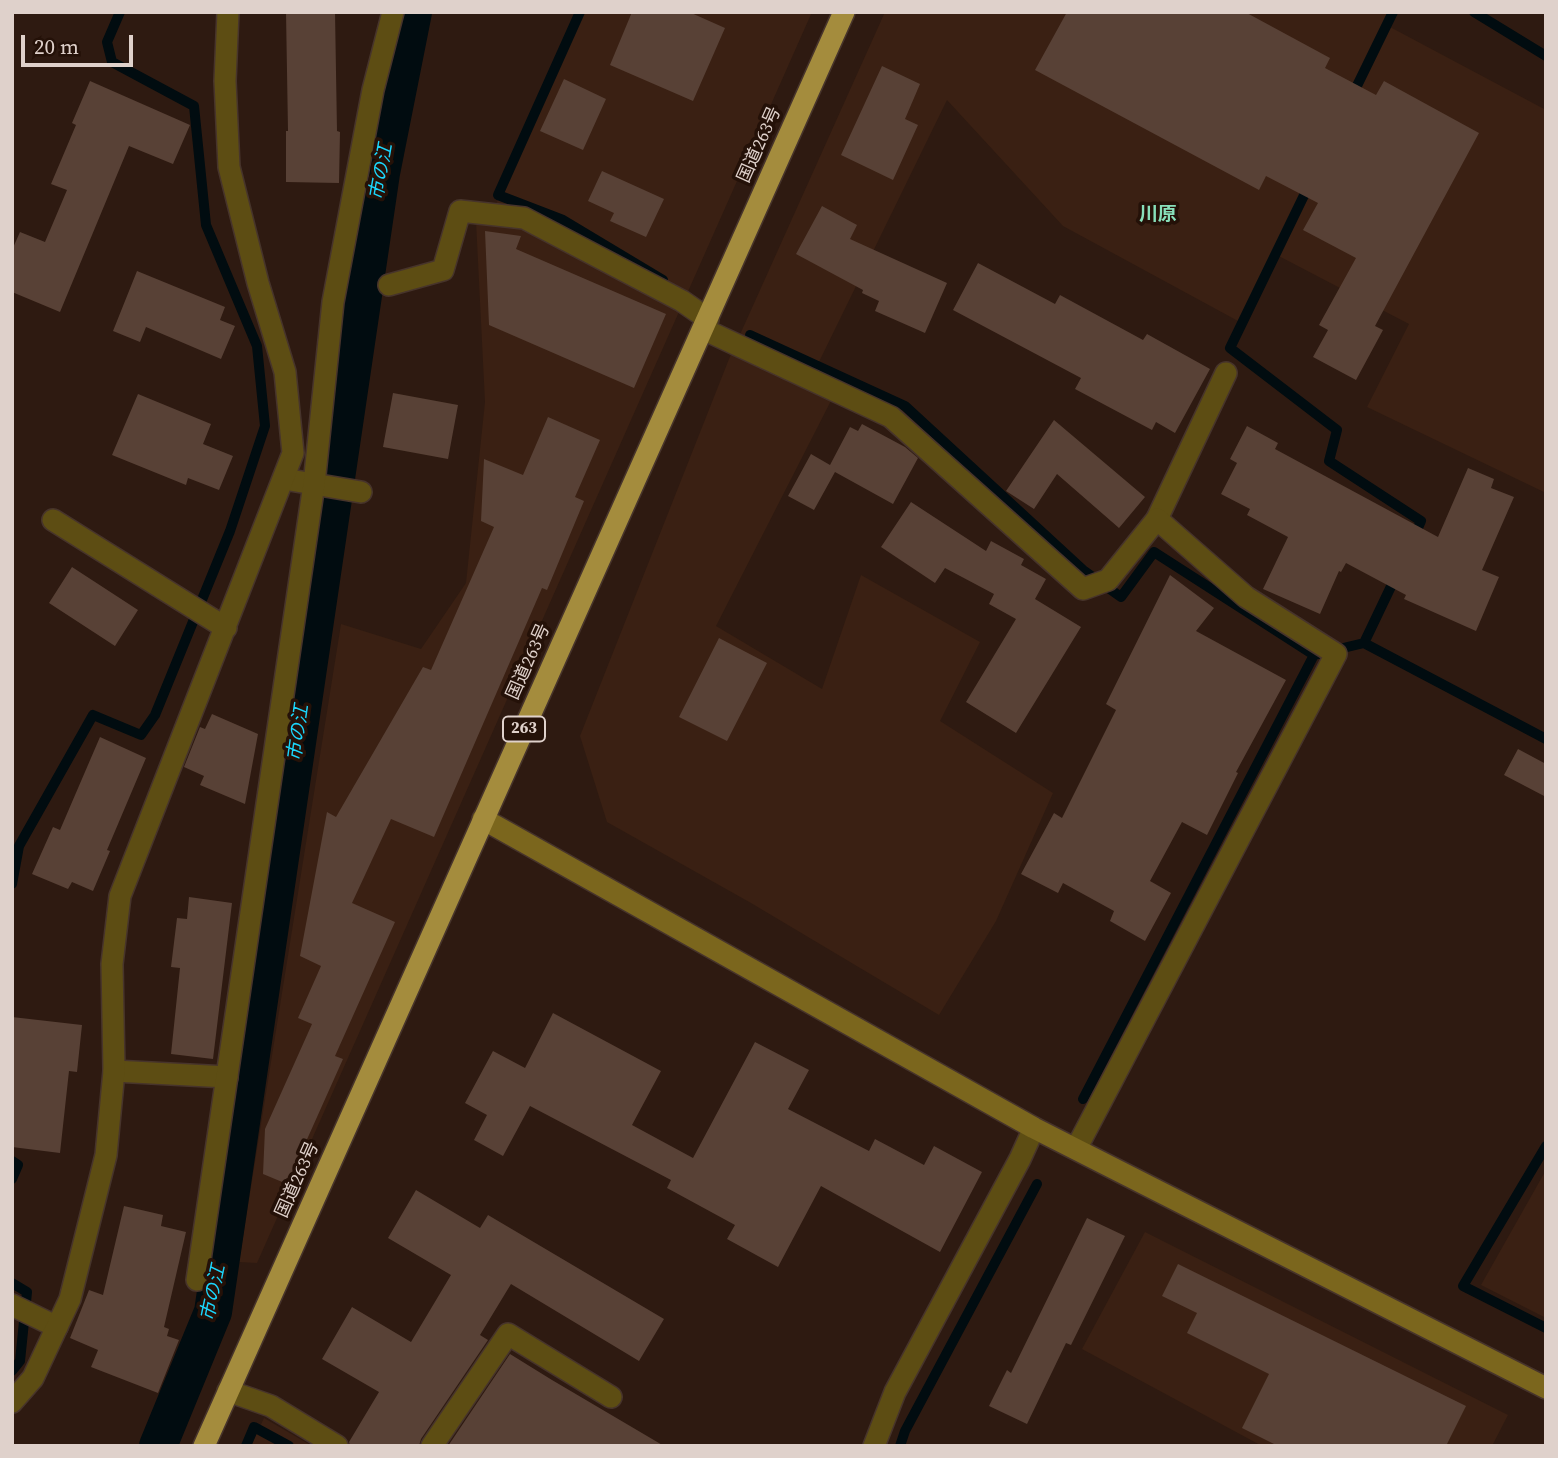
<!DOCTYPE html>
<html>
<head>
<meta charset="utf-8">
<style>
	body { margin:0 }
	#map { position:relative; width:1558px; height:1458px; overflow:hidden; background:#2e1a11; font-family:"Source Serif 4",serif }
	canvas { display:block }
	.frame { position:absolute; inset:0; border:14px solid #dfd1cb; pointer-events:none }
	.scale { position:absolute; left:21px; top:35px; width:112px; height:32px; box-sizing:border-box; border:4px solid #dfd1cb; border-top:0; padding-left:9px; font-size:21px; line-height:24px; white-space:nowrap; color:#dfd1cb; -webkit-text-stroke:5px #241108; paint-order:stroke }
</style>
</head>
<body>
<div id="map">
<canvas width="1558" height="1458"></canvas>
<div class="frame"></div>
<div class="scale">20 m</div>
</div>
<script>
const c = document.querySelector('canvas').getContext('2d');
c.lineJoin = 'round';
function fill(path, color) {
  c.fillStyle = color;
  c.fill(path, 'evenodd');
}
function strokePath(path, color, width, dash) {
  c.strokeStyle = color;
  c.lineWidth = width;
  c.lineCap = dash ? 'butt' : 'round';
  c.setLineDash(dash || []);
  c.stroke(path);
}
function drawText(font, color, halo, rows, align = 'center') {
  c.font = font + ' "Source Serif 4","Noto Sans JP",serif';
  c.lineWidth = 7;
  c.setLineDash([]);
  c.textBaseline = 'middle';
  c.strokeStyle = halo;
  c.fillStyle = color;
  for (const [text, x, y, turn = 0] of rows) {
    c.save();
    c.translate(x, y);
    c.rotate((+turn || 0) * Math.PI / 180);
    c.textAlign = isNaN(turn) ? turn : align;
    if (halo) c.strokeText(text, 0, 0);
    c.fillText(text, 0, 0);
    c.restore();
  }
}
const built = new Path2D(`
	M582 12H812L257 1263 239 1262 341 624 421 649 466 583 485 402 476 221 492 213Z
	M885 12H1396L1390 27 1546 110V493L1367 407 1409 324 1273 253 1238 321 1063 226 947 100 816 368 838 387 716 626 822 689 861 575 980 642 940 721 1053 793 996 921 939 1015 751 903 607 822 580 736 729 359Z
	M1546 1170V1318L1481 1285Z
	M1145 1232 1508 1415 1492 1446H1262L1082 1349Z
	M264 1418 312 1446H251Z`);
const stream = new Path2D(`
	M580 12 498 195 563 220 663 280
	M1474 12 1546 56
	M1352 96 1393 12
	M1310 183 1230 348 1337 430 1329 461 1421 521 1413 539
	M750 335 905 406 1083 570 1121 597 1154 552 1314 655 1364 643 1546 739
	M1364 643 1396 576
	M12 884 19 846 93 715 141 735 155 715 230 531 265 426 257 346 206 225 194 106 112 62 107 42 120 12
	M1083 1099 1314 655
	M1546 1146 1463 1286 1546 1328
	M12 1161 18 1165 12 1179
	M12 1283 27 1292 20 1361 12 1371
	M246 1446 254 1427 289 1446
	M900 1446 905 1431 1037 1184`);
const canal = new Path2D(`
	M158 1446 213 1312 381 173 413 12`);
const building = new Path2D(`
	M286 12H335L337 131 340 132 339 183 286 182V131H288Z
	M632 12H689L725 28 693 101 610 65Z
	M1067 12H1245L1330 58 1325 68 1376 95 1384 81 1479 133 1375 326 1383 330 1356 380 1313 357 1328 330 1319 325 1356 258 1303 230 1318 203 1266 176 1259 190 1035 70Z
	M882 66 920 84 905 119 918 125 893 180 841 155Z
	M564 79 606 99 583 150 540 131Z
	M90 81 190 125 173 164 129 146 60 312 12 292V250L20 232 45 242 67 190 51 184 76 125 72 123Z
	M602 171 664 199 646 237 610 221 614 213 588 201Z
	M822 206 857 225 850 239 947 283 925 333 875 311 879 301 862 293 863 290 796 254Z
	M485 231 521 236 516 249 666 314 634 388 489 325Z
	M978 263 1055 304 1060 295 1143 340 1147 334 1210 369 1175 433 1156 422 1152 430 1075 389 1081 378 953 310Z
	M137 271 225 307 220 320 235 326 221 359 146 327 140 342 113 331Z
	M393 393 458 405 448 459 383 447Z
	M138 394 211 424 203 444 233 456 219 490 188 478 186 485 112 455Z
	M548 417 600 440 575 497 584 501 547 590 542 588 434 837 391 819 352 903 395 922 335 1056 343 1059 287 1184 263 1174 265 1129 312 1024 298 1018 321 966 300 956 327 812 336 817 423 667 431 670 494 527 481 521 484 459 523 475Z
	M1054 420 1145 497 1119 528 1057 474 1034 509 1006 491Z
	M862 424 905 447 918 458 893 504 835 472 814 510 788 496 811 454 830 465 850 427 858 431Z
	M1247 426 1278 443 1275 449 1438 537 1468 468 1494 479 1491 488 1514 497 1482 570 1499 577 1476 631 1404 599 1406 595 1346 563 1341 572 1339 571 1320 614 1263 589 1288 537 1247 515 1250 509 1221 494 1237 463 1230 459Z
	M911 502 986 551 991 541 1024 559 1021 565 1046 579 1035 599 1081 627 1016 733 966 702 1016 619 989 604 994 594 945 568 935 583 881 547Z
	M72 567 138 610 115 646 49 603Z
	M1170 575 1214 608 1196 631 1286 680 1236 772 1238 773 1207 835 1182 822 1150 881 1171 893 1145 941 1110 921 1114 911 1063 883 1058 893 1021 874 1054 813 1062 818 1116 710 1106 704Z
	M719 638 767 663 727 741 679 717Z
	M212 714 258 734 245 804 200 785 204 776 184 767 200 727 205 729Z
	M100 737 146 758 107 850 110 851 93 891 72 882 68 889 32 874 53 827 60 830Z
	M1518 749 1546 764V797L1504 775Z
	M189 897 232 903 213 1059 171 1054 180 968 171 967 177 918 187 919Z
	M553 1013 661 1071 632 1125 693 1158 755 1042 809 1070 788 1109 869 1151 875 1139 924 1165 934 1146 982 1172 940 1252 821 1186 778 1267 727 1239 735 1225 667 1188 671 1180 530 1106 503 1156 474 1140 487 1115 465 1103 493 1051 525 1068Z
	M12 1017 82 1025 77 1072 69 1071 60 1153 12 1147Z
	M416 1190 480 1228 488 1215 664 1319 639 1361 511 1284 480 1335 488 1340 421 1439 419 1446H350L349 1442 379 1392 322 1359 352 1307 411 1342 451 1275 388 1238Z
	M124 1206 163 1215 161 1226 186 1232 164 1327 169 1329 167 1336 179 1340 158 1393 91 1367 98 1350 70 1338 89 1290 103 1295Z
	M1087 1218 1125 1236 1071 1345 1066 1343 1027 1424 989 1406 1007 1370 1011 1373Z
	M1178 1264 1466 1406 1446 1446H1278L1242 1428 1269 1374 1187 1333 1197 1313 1162 1296Z
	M510 1354 552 1380 664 1446H448Z`);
const lane = new Path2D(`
	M389 285 443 270 460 211 524 218 682 301 708 319
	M284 479 361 492
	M1157 519 1226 373
	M114 1071 227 1077
	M12 1305 57 1327
	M228 1391 271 1406 337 1446
	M432 1446 508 1334 611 1397`);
const street = new Path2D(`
	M703 329 891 417 1083 589 1108 580 1157 519 1246 597 1336 654 1076 1149
	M53 520 226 628
	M197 1280 314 484 333 302 373 90 393 12
	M12 1402 33 1378 70 1299 106 1155 114 1071 112 964 120 896 293 453 285 372 258 283 229 167 225 81 228 12
	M874 1446 895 1392 1020 1159 1034 1128`);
const secondary = new Path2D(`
	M483 819 1034 1128 1546 1388`);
const highway = new Path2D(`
	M204 1446 844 12`);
const shields = [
	[524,729,42]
];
const shieldNames = [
	["263",524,729]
];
const streetNames = [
	["国道263号",760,145,-66],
	["国道263号",529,662,-66],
	["国道263号",298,1180,-66]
];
const waterNames = [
	["市の江",382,172,-80],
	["市の江",299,733,-82],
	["市の江",214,1293,-78]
];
const neighbourhoodNames = [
	["川原",1158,215]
];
fill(built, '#3a2013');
strokePath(stream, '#010c10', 10);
strokePath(canal, '#010c10', 38);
fill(building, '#584136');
strokePath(lane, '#47342b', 24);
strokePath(street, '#47342b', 24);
strokePath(secondary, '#47342b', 24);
strokePath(highway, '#47342b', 24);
strokePath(lane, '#5d4d13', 21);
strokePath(street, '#5d4d13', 21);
strokePath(secondary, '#7b661d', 21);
strokePath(highway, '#a48c3d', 21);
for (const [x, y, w] of shields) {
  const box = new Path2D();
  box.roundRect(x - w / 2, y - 12.5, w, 25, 5);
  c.fillStyle = '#241108';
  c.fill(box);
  strokePath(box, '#dfd1cb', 2);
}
drawText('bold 16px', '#dfd1cb', null, shieldNames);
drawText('18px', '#dfd1cb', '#241108', streetNames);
drawText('italic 19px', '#1bd6fc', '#241108', waterNames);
drawText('bold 19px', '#88dfba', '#241108', neighbourhoodNames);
</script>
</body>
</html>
